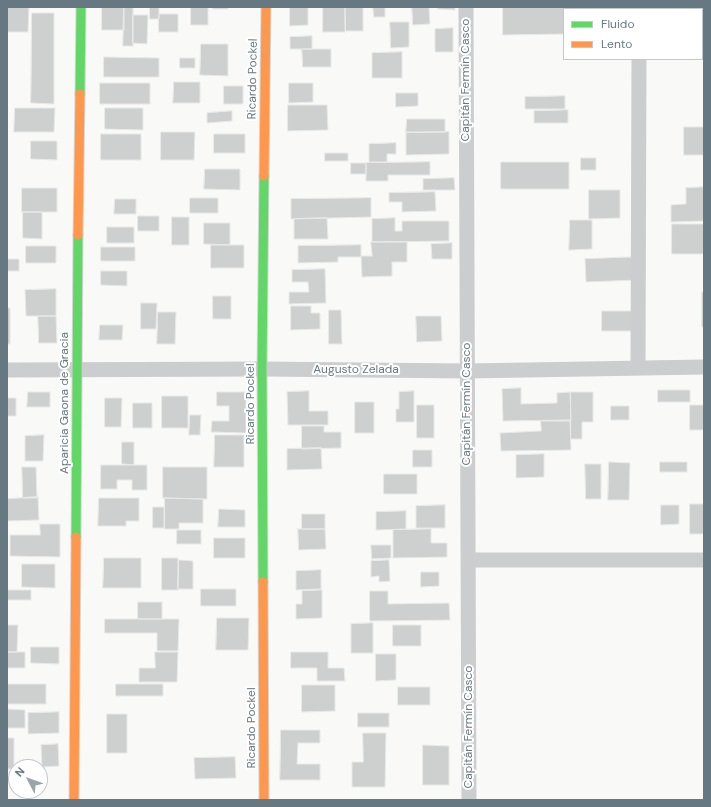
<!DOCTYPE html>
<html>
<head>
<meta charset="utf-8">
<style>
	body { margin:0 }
	#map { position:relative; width:711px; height:807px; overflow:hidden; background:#f9f9f8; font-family:"DM Sans",sans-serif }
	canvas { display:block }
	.frame { position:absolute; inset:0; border:8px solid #667881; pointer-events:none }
	.legend { position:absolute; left:563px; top:8px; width:140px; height:52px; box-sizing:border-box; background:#fff; border:1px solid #c2c9cd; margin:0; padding:5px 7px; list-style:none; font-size:12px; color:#667881 }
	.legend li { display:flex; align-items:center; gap:8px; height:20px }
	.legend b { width:20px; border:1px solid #c2c9cd }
	.north { position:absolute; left:8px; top:759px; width:40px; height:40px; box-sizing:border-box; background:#fff; border:1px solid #c2c9cd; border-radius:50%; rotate:311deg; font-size:11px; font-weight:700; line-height:16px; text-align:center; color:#667881 }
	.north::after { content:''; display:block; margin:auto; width:14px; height:18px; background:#99a5ab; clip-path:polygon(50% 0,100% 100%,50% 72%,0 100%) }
</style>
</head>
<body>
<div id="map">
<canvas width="711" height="807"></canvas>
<div class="frame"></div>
<ul class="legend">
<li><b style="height:5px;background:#63d668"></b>Fluido</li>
<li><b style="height:5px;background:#ff974d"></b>Lento</li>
</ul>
<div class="north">N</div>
</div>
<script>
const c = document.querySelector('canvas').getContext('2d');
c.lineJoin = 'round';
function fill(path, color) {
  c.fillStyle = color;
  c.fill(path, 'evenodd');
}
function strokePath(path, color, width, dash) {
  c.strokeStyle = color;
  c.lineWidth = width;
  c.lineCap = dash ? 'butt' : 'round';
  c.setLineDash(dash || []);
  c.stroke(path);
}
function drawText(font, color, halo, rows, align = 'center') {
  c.font = font + ' "DM Sans",sans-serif';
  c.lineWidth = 4;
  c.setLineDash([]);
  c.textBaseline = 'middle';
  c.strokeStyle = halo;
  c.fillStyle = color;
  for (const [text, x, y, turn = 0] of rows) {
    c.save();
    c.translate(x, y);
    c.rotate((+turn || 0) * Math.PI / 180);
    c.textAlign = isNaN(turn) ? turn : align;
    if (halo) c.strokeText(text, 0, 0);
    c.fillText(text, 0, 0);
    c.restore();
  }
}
const building = new Path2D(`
	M7 7H29L28 32H7Z
	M102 7H124V30H102Z
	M124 7H133V46H123Z
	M150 7H159V19H150Z
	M191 7H208V25H191Z
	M213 7H228V9H213Z
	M290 7H308V25L290 26Z
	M323 7H345V32H323Z
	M345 7H363V31H346Z
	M373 7H385V17H374Z
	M412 7H429L430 24 413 25Z
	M438 7H455V10L438 9Z
	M503 7H573V9H564V34L503 35Z
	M577 7H600V9H577Z
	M32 13H54V104L31 103Z
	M159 14H178V32H159Z
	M133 15H148L147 44 133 43Z
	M390 22H409V47L391 48Z
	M453 28V52H435V29Z
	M312 36V49H290V37Z
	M201 44H228V76L200 75Z
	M302 49H331V67H303Z
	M402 52V78H372V53Z
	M104 57 159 58V77H104Z
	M180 58H195V68H180Z
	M174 82H200V103H173Z
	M100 83H150V104H100Z
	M289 83H313V102L289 103Z
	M224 86H243V104H224Z
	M396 93H418V106L396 107Z
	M565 96V109H525V97Z
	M288 105H327L328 130 288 131Z
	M15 108H55L54 132H14Z
	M105 108H143V130L105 129Z
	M568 110V123H534V111Z
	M232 111V121L207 123V113Z
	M407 119H445V132H406Z
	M684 127H704V155H684Z
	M161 132H195L194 160H161Z
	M449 132V154L406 155V133Z
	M101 134H141V160H101Z
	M214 134H245V153H214Z
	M31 141H57V160L31 159Z
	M396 143V154H387V162H369V144Z
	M325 153H348V161H325Z
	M581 158H596V170H581Z
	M430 162V175H388V181H366V163Z
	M501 162H569V189H501Z
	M351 163H366V174H351Z
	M205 169H240V190L204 189Z
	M454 178 455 190H423V179Z
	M704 187V221L671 222V205L686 204V188Z
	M22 188H57V212H22Z
	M589 190H620V218L589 219Z
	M435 192 436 211 402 212V202H389V193Z
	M190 198H218V213H190Z
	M371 198V217L291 219V199Z
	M115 199H136V214H114Z
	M23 212H42V239L23 238Z
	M138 216H159V231H138Z
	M172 217H189V245H172Z
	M327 218 328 239H294V219Z
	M395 218V231H402V221H449V241L372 242V219Z
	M570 220H592V249L569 250Z
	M204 223H230V245L204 244Z
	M672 224H704V254H672Z
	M107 227H134V243H107Z
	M371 242H407V262H392V276L362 277 361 256H372Z
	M452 243V259H432L431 244Z
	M211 245H244V268H211Z
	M361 245V257H338V262L298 263V246Z
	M26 246H56V263H26Z
	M101 247H135V261H101Z
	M636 257 637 280 586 282 585 259Z
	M7 259H19V271H7Z
	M325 269 326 303 289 304V292H309L308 282H292V270Z
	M101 271H127V286L101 285Z
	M56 289V316H26L25 290Z
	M702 292H704V327H702Z
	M213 296H231V319H213Z
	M141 303H157L156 329H141Z
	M291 306H311V313H320V329L291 330Z
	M7 308H10V344H7Z
	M329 310H341L342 344H329Z
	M602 311H633L632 331H602Z
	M158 312H176L175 344H157Z
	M38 316H56L57 343H39Z
	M416 316H441L442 341 417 342Z
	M100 325H123L122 340H99Z
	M521 388V404L557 403V393L570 392 571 420 503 421 502 389Z
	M658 390H690V402H658Z
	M309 391V411H328V425H288L287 392Z
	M414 391V422H396V409H399V392Z
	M28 392H50V407H27Z
	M217 392H246V433L211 432 212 421H229V406H217Z
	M571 392H593V422H582V439H571Z
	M162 396H188V428H162Z
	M7 398H16V416H7Z
	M105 398H122L121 427H105Z
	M355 402H374V433H355Z
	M133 403H152V428H133Z
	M417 405H434V438H417Z
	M690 405H704V430H690Z
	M611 406H629V420H611Z
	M190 415H201L200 435H189Z
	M541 421H570L571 450 501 451 500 433 541 431Z
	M302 426H324V432H341V448L302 449Z
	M44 435 43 461H25V436Z
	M215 435H244V467H214Z
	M122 442H134V465L122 464Z
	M321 448 322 469 287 470V449Z
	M413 450H432V467H413Z
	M544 454V477L516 478V455Z
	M609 462 630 463 629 500H608Z
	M660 462H687V472H660Z
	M585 464H601V499H586Z
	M101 465H147V490H132V480H117V489H101Z
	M22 467H36L37 498H23Z
	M163 467H207V499L163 498Z
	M384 474H417V494H384Z
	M38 497 39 520 7 521V499Z
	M99 498H139V521H126V526H98Z
	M165 498 203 499V523H179V529H165Z
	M690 504H704V534H690Z
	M445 505V528H416V506Z
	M661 505H679V524L661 525Z
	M153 507H164V528H153Z
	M219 509 245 510V527H218Z
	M406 511V529L376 530V512Z
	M302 514H325V529H302Z
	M40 524H60V557L10 556V535H40Z
	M298 529H325L326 549 299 550Z
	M431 529V543H447V557L393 558V530Z
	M177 530H201V544H177Z
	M214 538H245V558H214Z
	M371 545H391V558L372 559Z
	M104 558H141V588H103Z
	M162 558H178V590H162Z
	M179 560 193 561V589H178Z
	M389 560 390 581 379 582V576L371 577V561Z
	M22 564H55V588L22 587Z
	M321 570V589L296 590V571Z
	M421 572H439V586L421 587Z
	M201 589H236V606H201Z
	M7 590H31V600H7Z
	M322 590V618L296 619V604H302V591Z
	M370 591H388V604L449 603 450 620 370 621Z
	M138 602H162V619H138Z
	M217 618H249L248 650H216Z
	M105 619H179L178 651H157V633H105Z
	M373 623V653H351V624Z
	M7 625H18L17 652H7Z
	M393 625H421V646H393Z
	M31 647H59V664L31 663Z
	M7 652H25V668H7Z
	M155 652H178L177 682H139V668H155Z
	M291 652H328V668H344L345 681H317V668H291Z
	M376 654H396V680L376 681Z
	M8 684H46V704H7Z
	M116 684H163V696H116Z
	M302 685H335V711L302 712Z
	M398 687H430V705H398Z
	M7 709 25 710V728H7Z
	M59 712V733L28 734V713Z
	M358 713H389V727H358Z
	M107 714H127V753H107Z
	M281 730H320V743H298L297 764H320V780H280Z
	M363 733H386L385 787H352V762H363Z
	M7 738H14V769H7Z
	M58 744 59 766 42 767 41 745Z
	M423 745 449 746V785H423Z
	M235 757 236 778 195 779 194 758Z`);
const street = new Path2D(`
	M466 7 469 800
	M640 9V7
	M638 368 639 59
	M7 370 262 369 467 371 704 367
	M468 560H704`);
const fast = new Path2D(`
	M80 94 81 7
	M76 537 78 235
	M263 582 262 369 264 176`);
const slow = new Path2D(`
	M264 176 266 7
	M78 235 80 94
	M263 582 264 800
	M74 800 76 537`);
const streetNames = [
	["Ricardo Pockel",253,79,-89],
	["Capitán Fermín Casco",466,80,-90],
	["Augusto Zelada",356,370],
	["Aparicia Gaona de Gracia",65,403,-90],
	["Ricardo Pockel",251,404,-90],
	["Capitán Fermín Casco",467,404,-90],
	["Capitán Fermín Casco",469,727,-90],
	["Ricardo Pockel",252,728,-90]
];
fill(building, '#ced0d0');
strokePath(building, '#e8e8e8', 1);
strokePath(fast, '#d4d6d6', 11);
strokePath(slow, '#d4d6d6', 11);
strokePath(street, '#cbcdce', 15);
strokePath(fast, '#63d668', 9);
strokePath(slow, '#ff974d', 9);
drawText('12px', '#667881', '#fff', streetNames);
</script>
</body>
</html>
